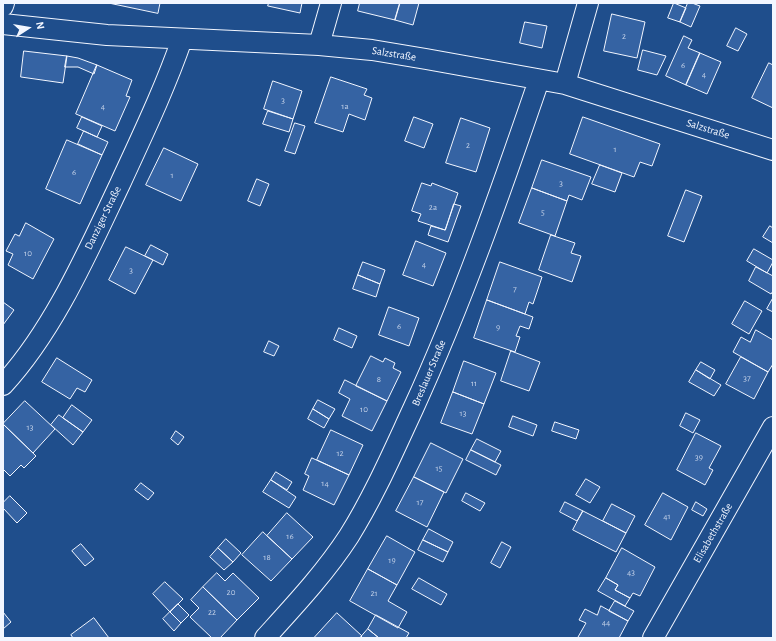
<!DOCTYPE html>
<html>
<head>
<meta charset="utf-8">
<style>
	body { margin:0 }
	#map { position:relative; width:776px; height:641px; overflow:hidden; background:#1f4e8c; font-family:"Alegreya Sans",sans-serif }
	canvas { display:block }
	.frame { position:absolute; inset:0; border:4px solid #f2f6ff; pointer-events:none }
	.north { position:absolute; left:8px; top:8px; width:40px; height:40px; -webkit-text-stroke:3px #1f4e8c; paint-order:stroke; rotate:78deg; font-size:11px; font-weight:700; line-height:16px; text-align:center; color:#f2f6ff }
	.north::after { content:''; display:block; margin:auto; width:14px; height:18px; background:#f2f6ff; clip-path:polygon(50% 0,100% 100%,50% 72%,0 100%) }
</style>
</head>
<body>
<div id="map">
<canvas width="776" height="641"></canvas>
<div class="frame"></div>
<div class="north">N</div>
</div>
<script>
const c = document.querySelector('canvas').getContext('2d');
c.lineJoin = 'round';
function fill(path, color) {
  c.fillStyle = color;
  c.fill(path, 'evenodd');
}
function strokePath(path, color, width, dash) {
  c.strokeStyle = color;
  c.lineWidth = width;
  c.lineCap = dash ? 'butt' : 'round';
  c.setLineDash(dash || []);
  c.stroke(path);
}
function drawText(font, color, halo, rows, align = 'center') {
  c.font = font + ' "Alegreya Sans",sans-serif';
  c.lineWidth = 3;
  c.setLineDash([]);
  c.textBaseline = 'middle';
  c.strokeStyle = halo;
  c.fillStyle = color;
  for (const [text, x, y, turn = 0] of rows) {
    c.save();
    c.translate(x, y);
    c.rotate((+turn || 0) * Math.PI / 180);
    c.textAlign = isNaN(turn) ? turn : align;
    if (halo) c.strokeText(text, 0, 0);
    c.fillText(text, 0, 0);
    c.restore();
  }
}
const building = new Path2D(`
	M109 3H160L158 13Z
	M269 3H302L300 13 268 6Z
	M360 3H400L395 20 358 11Z
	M400 3H419L413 25 395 20Z
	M674 3 686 8 680 22 668 18Z
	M688 3H692L700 6 691 27 680 22Z
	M612 14 645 22 637 58 604 51Z
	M525 22 547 26 542 48 520 43Z
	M736 28 747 34 738 51 727 46Z
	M684 36 692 40 688 48 700 53 686 85 666 76Z
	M643 50 666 56 657 75 638 70Z
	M24 51 67 56 63 83 21 77Z
	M700 53 721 62 707 94 686 85Z
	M67 56 78 58 97 65 94 74 78 67H65Z
	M769 63 773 65V108L752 98Z
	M97 65 132 80 126 96 130 97 115 131 76 114Z
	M331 77 367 89 364 95 372 98 365 120 349 114 343 132 315 123Z
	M273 81 302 91 293 119 264 109Z
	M268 111 293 119 289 132 263 124Z
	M82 117 102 126 97 137 77 128Z
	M414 117 433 124 424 148 405 141Z
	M583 117 660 144 652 166 640 162 634 177 570 154Z
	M461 118 490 128 476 172 446 163Z
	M295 123 305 126 295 154 285 151Z
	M84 131 108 142 102 155 78 144Z
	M67 140 102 155 80 204 46 189Z
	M164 148 198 164 181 201 146 185Z
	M542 160 591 177 582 200 569 195 567 201 532 188Z
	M600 165 622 173 615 192 592 184Z
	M257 179 269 184 260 206 248 201Z
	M422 183 431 186 432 183 458 193 445 230 418 221 421 214 412 211Z
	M532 188 567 201 555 236 519 223Z
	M686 190 702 196 684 242 668 236Z
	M454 204 461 206 448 242 428 235 431 226 445 230Z
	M26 223 54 239 33 279 8 265 13 254 6 251 15 234 19 236Z
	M770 226 773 228V243L763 237Z
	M551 235 575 243 571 253 581 256 572 282 539 270Z
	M416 241 446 253 433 286 403 275Z
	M151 245 168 254 163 265 145 256Z
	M126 247 153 260 135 294 109 280Z
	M754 249 773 260V262L767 273 747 261Z
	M363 262 385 270 380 284 358 275Z
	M500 262 542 277 533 304 529 302 525 314 487 300Z
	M756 267 773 276V291L771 294 749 281Z
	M358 275 380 284 376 297 353 289Z
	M773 298V312L767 309Z
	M487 300 533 317 529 329 520 326 516 336 520 337 515 352 474 338Z
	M745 301 762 311 749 334 732 324Z
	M3 302 14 310 3 325Z
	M389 307 419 318 409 346 379 335Z
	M339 328 357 336 352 348 334 340Z
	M756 330 773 340V364L768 372 733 352 741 337 750 342Z
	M269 341 279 346 274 356 264 352Z
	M511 351 540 362 529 391 501 381Z
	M371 356 383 362 385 358 395 363 393 368 401 372 387 401 356 386Z
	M741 357 768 372 754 399 726 384Z
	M57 358 92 380 85 392 77 388 70 399 42 382Z
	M464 361 496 373 484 404 453 392Z
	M701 362 715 370 710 379 696 370Z
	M696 370 721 385 714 396 689 382Z
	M345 380 387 401 372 431 342 416 350 399 339 393Z
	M453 392 484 404 472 434 441 423Z
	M318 400 335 409 329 419 313 409Z
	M25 401 55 429 33 453 3 424Z
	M72 405 92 420 83 432 63 418Z
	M313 409 329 419 324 428 308 419Z
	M686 413 700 420 693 433 680 426Z
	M59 415 83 432 73 445 51 425Z
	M513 416 537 425 533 436 509 427Z
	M555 422 579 430 576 439 552 431Z
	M3 424 36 456 24 468 21 465 10 476 3 469Z
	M331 430 363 445 349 475 317 460Z
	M176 431 184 437 178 445 171 439Z
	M696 433 721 446 709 468 713 470 705 485 677 470Z
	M477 439 501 451 495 462 471 450Z
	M431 443 463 459 446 493 414 477Z
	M471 450 501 465 496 475 466 460Z
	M312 458 349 475 334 505 303 490 309 476 305 474Z
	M276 472 292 482 287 490 271 480Z
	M414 477 444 492 427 527 396 511Z
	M586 479 600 487 590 503 576 495Z
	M271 480 296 497 289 508 263 492Z
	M141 483 154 493 148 500 135 490Z
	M466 493 485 503 480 511 462 501Z
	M663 493 688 507 671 540 645 525Z
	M10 496 27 513 17 523 3 508V503Z
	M565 502 583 511 577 521 560 512Z
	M696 502 707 509 703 516 692 510Z
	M612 504 635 516 626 533 603 521Z
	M583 511 626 533 616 552 573 530Z
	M287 513 313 537 292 559 267 536Z
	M429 529 453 542 448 552 423 540Z
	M263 532 292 559 271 581 242 555Z
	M387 536 415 552 397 585 368 569Z
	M226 539 241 553 233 562 218 548Z
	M423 540 448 552 443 562 418 550Z
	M502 542 511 547 500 568 491 563Z
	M81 544 94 559 85 566 72 551Z
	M218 548 233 562 224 570 210 557Z
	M622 548 655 567 640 596 633 593 630 598 615 590 618 585 606 578Z
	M368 569 397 585 388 601 407 612 398 628 350 601Z
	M217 573 225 581 233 573 259 598 237 620 203 587Z
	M419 578 447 594 441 605 412 589Z
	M606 578 618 585 615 590 630 598 625 606 598 591Z
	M165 582 183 599 170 612 153 594Z
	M203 587 237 620 220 638H212L190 617 199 608 191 600Z
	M615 601 634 611 628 621 609 611Z
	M178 604 189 615 181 623 170 612Z
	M601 606 628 621 619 638H580L578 637 586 623 579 620 585 609 597 615Z
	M3 612 11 622 3 629Z
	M170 612 181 623 174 631 163 619Z
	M337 613 362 636 360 638H314Z
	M376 615 409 633 406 638H379L368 629Z
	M94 618 109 638H73L71 635Z
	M368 629 379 638H360Z`);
const minor = new Path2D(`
	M3 6 4 3
	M3 24 107 35 319 45 372 50 426 59 565 84 773 150
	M319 45 331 3
	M565 84 588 3
	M3 385C54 330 88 251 120 184 142 136 165 88 182 39
	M265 638C294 606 325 573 349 536 374 496 393 452 413 409 462 302 501 191 539 80
	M653 638 773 427`);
const numberNames = [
	["2",624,36],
	["6",683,65],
	["4",704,74],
	["3",283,100],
	["4",103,106],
	["1a",345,106],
	["2",468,145],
	["1",615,149],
	["6",74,172],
	["1",172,175],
	["3",561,183],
	["2a",433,207],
	["5",543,212],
	["10",28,253],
	["4",424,264],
	["3",131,270],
	["7",515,289],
	["6",399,326],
	["9",498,327],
	["37",747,378],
	["8",379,379],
	["11",474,383],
	["10",364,409],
	["13",463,413],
	["13",30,427],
	["12",340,453],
	["39",699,457],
	["15",439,468],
	["14",325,483],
	["17",420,502],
	["41",667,516],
	["16",290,536],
	["18",267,557],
	["19",392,560],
	["43",631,572],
	["20",231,592],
	["21",374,593],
	["22",212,612],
	["44",606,622]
];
const streetNames = [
	["Salzstraße",394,54,9],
	["Salzstraße",708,129,17],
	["Danziger Straße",103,218,-64],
	["Breslauer Straße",429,373,-67],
	["Elisabethstraße",713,533,-60]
];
fill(building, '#3563a3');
strokePath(building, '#f2f6ff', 1);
strokePath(minor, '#f2f6ff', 22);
strokePath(minor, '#1f4e8c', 20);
drawText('9px', '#c3d1e8', null, numberNames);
drawText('11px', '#f2f6ff', '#1f4e8c', streetNames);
</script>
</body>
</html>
